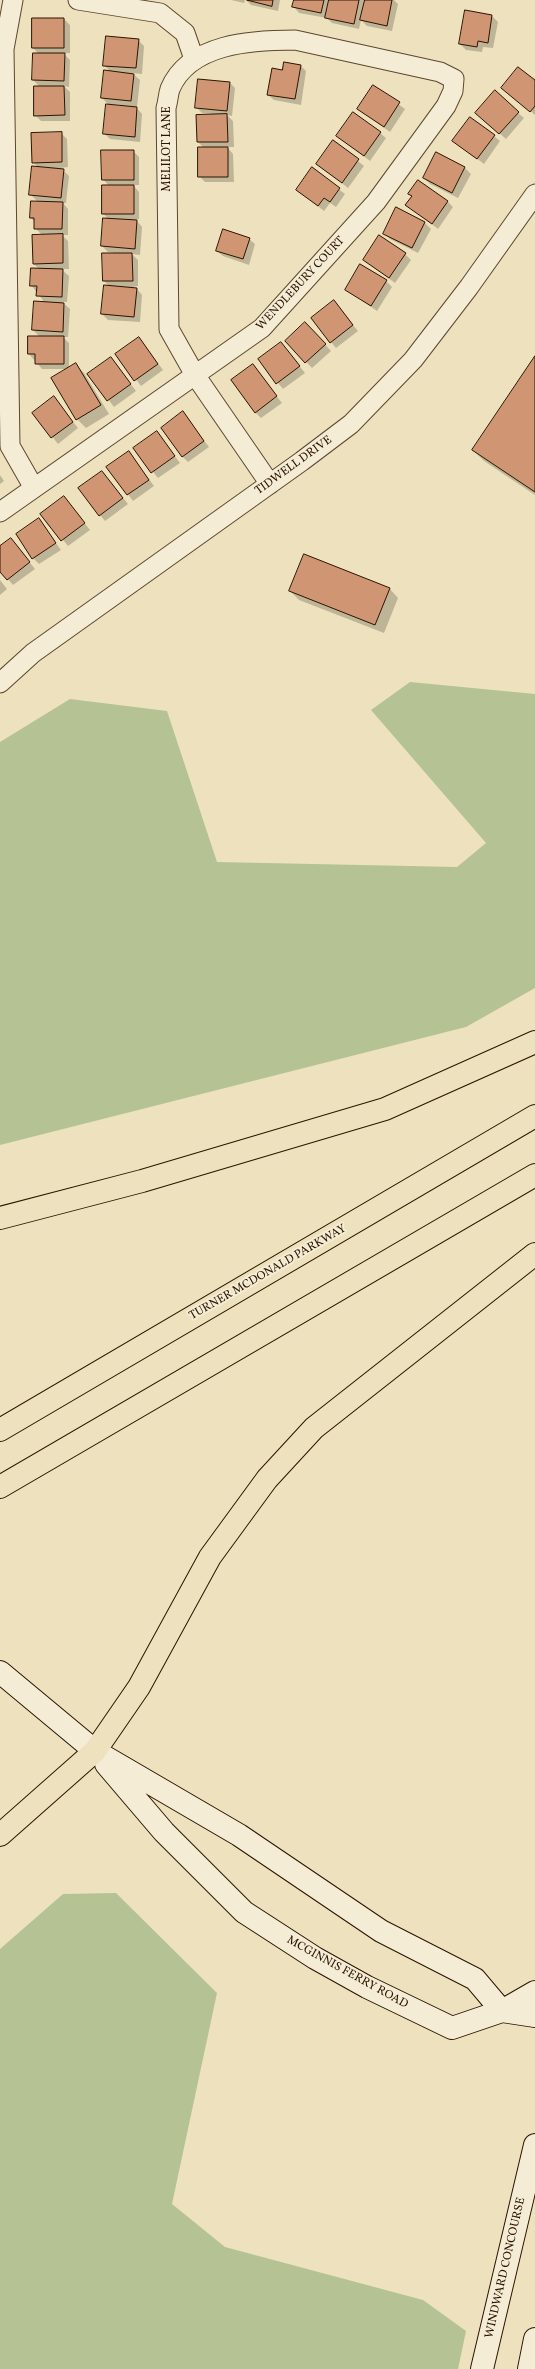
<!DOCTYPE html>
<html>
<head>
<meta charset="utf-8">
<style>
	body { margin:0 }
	canvas { display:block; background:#eee1bd }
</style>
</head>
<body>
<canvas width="535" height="2369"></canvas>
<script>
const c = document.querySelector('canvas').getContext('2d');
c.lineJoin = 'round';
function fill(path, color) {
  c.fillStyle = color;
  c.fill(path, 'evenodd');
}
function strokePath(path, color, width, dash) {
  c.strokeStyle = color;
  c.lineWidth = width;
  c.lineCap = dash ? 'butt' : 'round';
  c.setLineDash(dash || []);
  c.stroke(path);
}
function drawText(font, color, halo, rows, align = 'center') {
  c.font = font + ' Vollkorn,serif';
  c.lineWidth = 4;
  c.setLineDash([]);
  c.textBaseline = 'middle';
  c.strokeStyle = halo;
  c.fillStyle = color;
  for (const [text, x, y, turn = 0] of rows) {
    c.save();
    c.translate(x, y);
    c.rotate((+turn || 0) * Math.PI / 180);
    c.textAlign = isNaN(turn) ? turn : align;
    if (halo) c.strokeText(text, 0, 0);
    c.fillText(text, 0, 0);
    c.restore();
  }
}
const green = new Path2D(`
	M410 682 535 694V988L466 1027 0 1145V742L70 699 167 711 217 862 457 867 486 843 371 710Z
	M116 1893 217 1993 172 2204 225 2247 423 2300 466 2331 458 2369H0V1949L63 1894Z`);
const shadow = new Path2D(`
	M231 0H245L244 3Z
	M246 0H280L278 11 251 5Z
	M295 0H394L398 4 392 31 367 26 361 20 359 29 332 23 327 18 299 13 294 7Z
	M466 12 492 16 498 22 493 48 483 47 482 52 466 50 460 44Z
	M64 19 70 25V53H63L70 60 69 87 64 86 70 92V121H41L35 115 40 87 33 80 39 54 33 48Z
	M138 40 144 46 142 74 132 73 140 80 137 107 135 106 142 114 140 142 110 139 104 133 121 105 108 104 102 98 111 72 104 65Z
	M301 66 306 71 301 105 274 100 268 95 283 71Z
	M535 81V115L503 88Z
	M229 82 235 88 232 116 227 115 233 121 234 147H227L233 154 234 182H205L199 176 204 148 198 142 197 116 212 114 202 113 196 107Z
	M373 86 405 109 390 132 358 109Z
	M518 113 524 118 506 139 482 118Z
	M61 133 67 139 68 167 53 169 63 170 69 176 66 203H63L68 209V235H62L68 241 69 269H61L69 276 67 302H62L70 309 68 337H63L69 343V368L76 365 84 373 109 414 86 428 77 419 68 369H42L29 354 40 337 33 330 45 303 31 285 39 269 34 264 42 235 35 228V222L31 218 38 202 30 194 38 167 33 162Z
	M380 133 386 138 370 161 337 136Z
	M494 136 500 141 484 164 454 141Z
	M333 141 364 166 348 188 317 164Z
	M133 151 139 157V185H133L139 192V219L128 221H137L142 227 140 255 132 254 138 260V286L127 288 137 289 142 295 140 322 108 320 102 314 109 286 104 281 115 253 108 252 102 246 108 219 103 213 109 186 103 179Z
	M436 153 465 168 471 174 458 198 430 184 424 178Z
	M312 169 345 194 336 207 330 203 324 211 297 190Z
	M409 194 447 201 453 207 438 229 407 205 412 197Z
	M396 208 425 223 431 229 418 253 390 239 384 233Z
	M249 239 255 244 249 265 223 256 217 251Z
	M405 254 411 260 395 283 364 260Z
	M386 281 392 287 377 311 346 289Z
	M334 302 358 331 336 348 331 342Z
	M311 329 331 351 312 368 286 341Z
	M139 338 163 370 141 386 116 354Z
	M281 343 305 373 283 389 259 360Z
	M535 357V495L484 461 473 450Z
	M111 358 136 391 114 407 89 374Z
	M253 366 282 403 261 418 255 412Z
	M54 398 78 428 58 444 34 413Z
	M183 413 209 447 188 462 182 456Z
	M157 432 180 463 158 478 134 448Z
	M129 452 154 486 133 501 108 467Z
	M102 472 128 504 105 521 100 515Z
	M0 475 4 481 0 484Z
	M64 497 90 530 68 546 42 514Z
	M39 520 61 550 39 564 33 558Z
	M11 539 35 569 13 585 0 570V547Z
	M304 555 390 589 398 598 384 633 299 600 290 591Z
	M0 580 7 589 0 595Z`);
const building = new Path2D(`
	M247 0H273L272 6Z
	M294 0H324L321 13 292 7Z
	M329 0H359L354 24 325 18Z
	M365 0H392L387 26 360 20Z
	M465 10 492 15 488 43 478 41 477 47 459 44Z
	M32 18H64V48H32Z
	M106 36 139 39 136 68 103 66Z
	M33 53H65L64 81 32 80Z
	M284 62 301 65 295 99 267 95 272 68 282 70Z
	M518 67 535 80V106L530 112 501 88Z
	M104 70 134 74 131 101 101 98Z
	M198 79 230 82 227 111 195 108Z
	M373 85 400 102 384 127 357 109Z
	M34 86H64L65 115 34 116Z
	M495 90 519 112 499 134 475 113Z
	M106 104 137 107 135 137 103 134Z
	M353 112 381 132 364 156 336 136Z
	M227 114 228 142H197L196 115Z
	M470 117 495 135 477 159 452 141Z
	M62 132V162L32 163 31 133Z
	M333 140 359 159 342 183 316 164Z
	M198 147H228V177H198Z
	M101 150H134V180H102Z
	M436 152 465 167 452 193 423 178Z
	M32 166 64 169 61 198 29 195Z
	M312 167 340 188 330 202 324 198 318 206 296 190Z
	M418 180 448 201 432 224 405 205 412 196 408 194Z
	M102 185H134V214H102Z
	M31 201 63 202 62 229H34V218H30Z
	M396 207 425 222 412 248 383 234Z
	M103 218 137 220 135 249 101 246Z
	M223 229 250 238 243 259 216 251Z
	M63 234V263L33 264 32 235Z
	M379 235 406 253 389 278 363 260Z
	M102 253H132L133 281H103Z
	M360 264 387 280 371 306 345 290Z
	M31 268 63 269 62 297 36 296 37 286H30Z
	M104 285 137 288 134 317 101 314Z
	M334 300 353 325 330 343 311 318Z
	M34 301 64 303 63 332 32 330Z
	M305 322 326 344 305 363 285 341Z
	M28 336H64V364H35V354H28Z
	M139 337 158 364 134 381 115 354Z
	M281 342 300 366 276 384 258 359Z
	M535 356V492L472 450Z
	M111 357 131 384 107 401 87 374Z
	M76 363 101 405 76 420 51 378Z
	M253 364 277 396 255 413 231 380Z
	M54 396 73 422 51 438 32 413Z
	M183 411 204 441 182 457 161 428Z
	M157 431 175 456 151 473 133 448Z
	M129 451 149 480 127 495 106 467Z
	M102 471 123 498 99 516 78 488Z
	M64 496 85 523 61 541 40 514Z
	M39 518 56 543 32 559 16 534Z
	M11 538 30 562 7 580 0 572V546Z
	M304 554 390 588 375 625 289 591Z`);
const street = new Path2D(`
	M13 0 4 49 10 446 34 488
	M78 0 160 13 185 33 194 59
	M0 512 262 328 376 202 446 106 453 91 454 79 440 72 295 40C253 40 189 43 170 89 168 95 168 102 166 108L169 329 195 375 270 484
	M0 683 33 653 302 461 351 424 413 360 469 287 535 194`);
const secondary = new Path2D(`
	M0 1672 95 1751 239 1835 381 1931 475 1979 502 2011
	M106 1764 164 1832 244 1912 315 1958 367 1987 452 2028 502 2011 535 2016
	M502 2011 535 1992
	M482 2369 535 2145
	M529 2369 535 2339`);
const highway = new Path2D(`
	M0 1218 142 1181 385 1109 535 1042
	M0 1430 535 1116
	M0 1487 535 1175
	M0 1835 95 1751 139 1687 210 1557 267 1479 314 1428 535 1254`);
const streetNames = [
	["MELILOT LANE",168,149,-90],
	["WENDLEBURY COURT",301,284,-47],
	["TIDWELL DRIVE",294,466,-36],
	["TURNER MCDONALD PARKWAY",268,1273,-30],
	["MCGINNIS FERRY ROAD",347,1973,29],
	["WINDWARD CONCOURSE",506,2268,-77]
];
fill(green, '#b5c394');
fill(shadow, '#0003');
fill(building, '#d09572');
strokePath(building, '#2b1400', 1);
strokePath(street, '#5c472f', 21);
strokePath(secondary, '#2b1400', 24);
strokePath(highway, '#2b1400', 24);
strokePath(street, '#f4ecd4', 19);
strokePath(secondary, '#f4ecd4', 22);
strokePath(highway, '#eee1bd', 22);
drawText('12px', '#2b1400', '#f4ecd4', streetNames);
</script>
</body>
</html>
